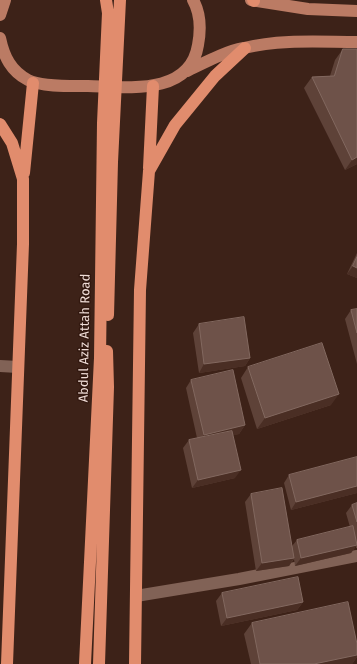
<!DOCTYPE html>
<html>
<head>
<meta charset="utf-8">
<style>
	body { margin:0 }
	canvas { display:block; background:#3d2218 }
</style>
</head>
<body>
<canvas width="357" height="664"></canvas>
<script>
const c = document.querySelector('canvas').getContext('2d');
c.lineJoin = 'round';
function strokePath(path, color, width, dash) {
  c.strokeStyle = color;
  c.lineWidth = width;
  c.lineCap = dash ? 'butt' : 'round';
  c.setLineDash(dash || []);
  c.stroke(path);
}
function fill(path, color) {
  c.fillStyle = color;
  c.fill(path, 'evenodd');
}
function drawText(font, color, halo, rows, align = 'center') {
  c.font = font + ' "Fira Sans",sans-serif';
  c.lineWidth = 3;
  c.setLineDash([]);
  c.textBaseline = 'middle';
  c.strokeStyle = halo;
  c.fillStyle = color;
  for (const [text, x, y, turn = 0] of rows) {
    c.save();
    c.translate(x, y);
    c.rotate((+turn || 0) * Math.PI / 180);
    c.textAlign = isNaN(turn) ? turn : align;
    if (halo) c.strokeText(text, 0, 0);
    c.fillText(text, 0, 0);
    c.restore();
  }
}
const minor = new Path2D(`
	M0 366 18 367
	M136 596 239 579 357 556`);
const major = new Path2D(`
	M251 0 308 9 357 11
	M0 15 5 0
	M0 38C4 57 11 71 28 80 41 87 72 86 88 86 127 87 190 96 198 45 201 29 201 14 193 0
	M187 71C206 62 224 52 244 48 281 39 320 42 357 42`);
const highway = new Path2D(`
	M253 0 254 1
	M0 124 12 143 23 179V244L7 664
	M149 168 153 86
	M24 173 33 83
	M108 315 112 162 120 0
	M85 664 100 358 103 123 108 13 106 0
	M99 664 108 387 107 351
	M135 664 140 290 149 171 175 125 215 76 245 48`);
const wall = new Path2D(`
	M343 49 357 164 345 170 304 88 312 77 330 76 335 60Z
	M357 253V278L347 274Z
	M357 309V364L345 319 351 310Z
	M199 324 250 358 245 366 199 373 193 333Z
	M248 367 331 405 257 429 241 378Z
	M191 380 245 425 239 434 233 435 235 478 192 488 183 448 189 440 197 438 186 388Z
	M357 457V493L291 510 284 483 289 475Z
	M251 494 292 546 297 540 350 527 346 513 352 505 357 503V548H356V546L351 553 295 566 294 559 289 566 256 571 245 502Z
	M222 593 303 602 297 610 221 626 216 601Z
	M252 623 357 657 352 664H251L244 634Z`);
const shadedWall = new Path2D(`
	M357 157V164L345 170 352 160Z
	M353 266 357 268V278L347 274Z
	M250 358 245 366 199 373 204 364Z
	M339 394 331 405 257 429 265 418Z
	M245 425 239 434 198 443 204 435Z
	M241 470 235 478 192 488 198 480Z
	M357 486V493L291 510 296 502Z
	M357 545 351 553 295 566 301 558Z
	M294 558 289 566 256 571 262 563Z
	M303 602 297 610 221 626 227 618Z
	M357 655V657L352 664H314Z`);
const building = new Path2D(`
	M343 49H357V157L352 160 312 77 334 76Z
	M357 257V268L353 266Z
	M357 309V333L351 310Z
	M244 317 250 358 204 364 199 324Z
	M322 343 339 394 265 418 248 367Z
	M233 370 245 425 204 435 191 380Z
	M232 431 241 470 198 480 189 440Z
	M357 457V486L296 502 289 475Z
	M282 488 294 558 262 563 251 494Z
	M357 503V522L352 505Z
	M353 526 357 545 301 558 297 540Z
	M298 577 303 602 227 618 222 593Z
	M348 602 357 644V655L314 664H260L252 623Z`);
const streetNames = [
	["Abdul Aziz Attah Road",85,338,-89]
];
strokePath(minor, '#816256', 12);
strokePath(major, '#bb7b64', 12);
strokePath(highway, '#e18c6d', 12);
fill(wall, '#5e4238');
fill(shadedWall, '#4a2e24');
fill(building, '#6e5249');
strokePath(building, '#82685f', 1);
drawText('13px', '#efdcd6', '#32180f', streetNames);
</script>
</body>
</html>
